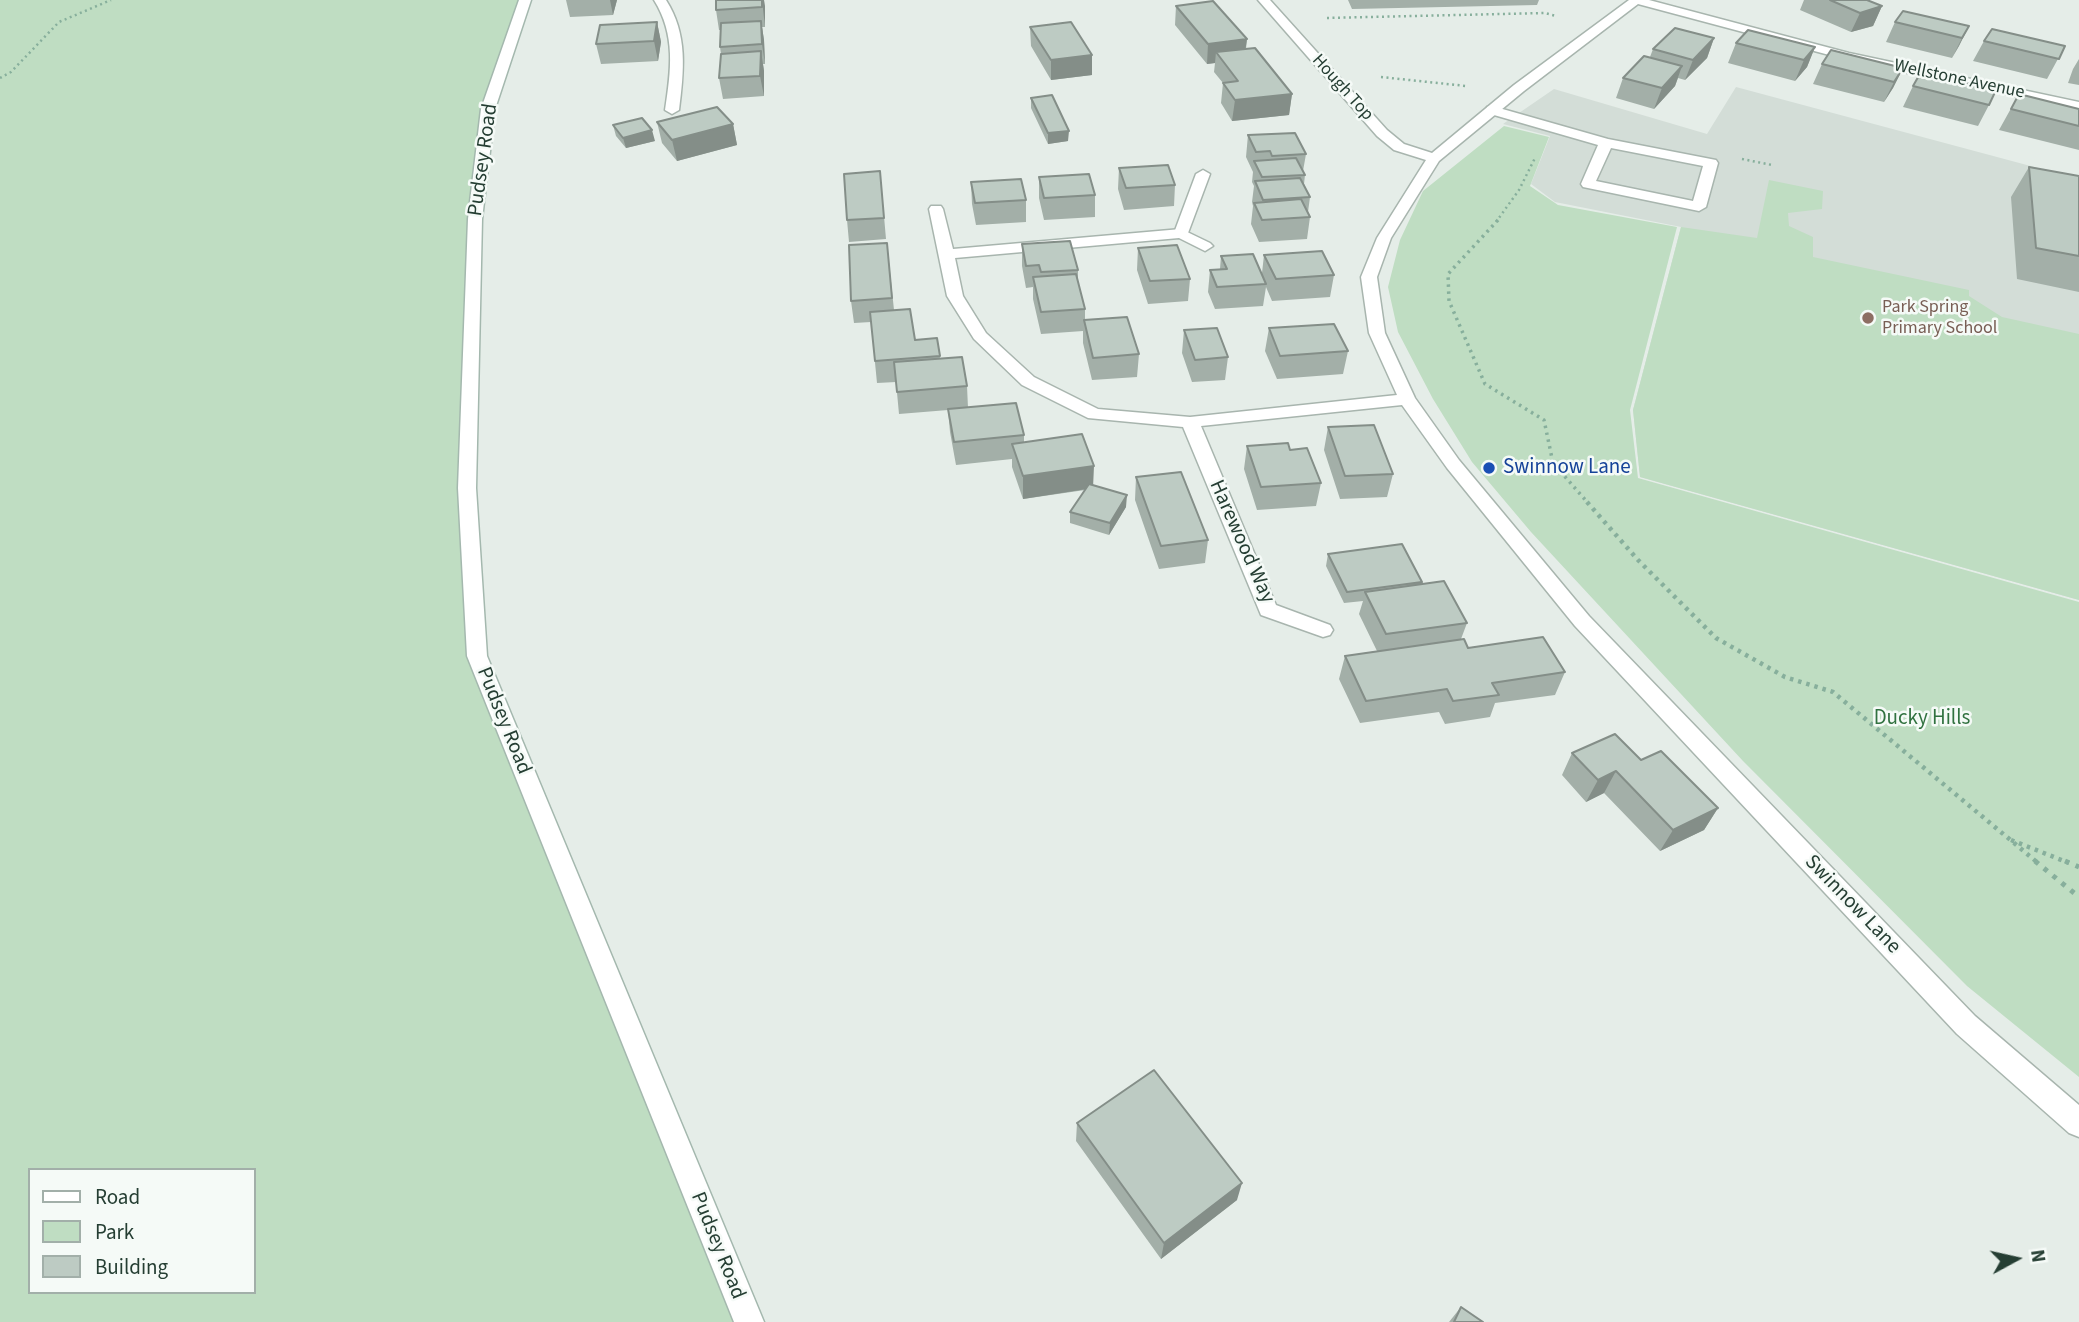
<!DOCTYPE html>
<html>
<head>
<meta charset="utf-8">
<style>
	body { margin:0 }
	#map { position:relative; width:2079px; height:1322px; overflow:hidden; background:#e5ede8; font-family:"Source Sans 3",sans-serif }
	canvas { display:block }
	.legend { position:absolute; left:28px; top:1168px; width:228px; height:126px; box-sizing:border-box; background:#f5faf7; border:2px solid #a2afa9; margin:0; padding:9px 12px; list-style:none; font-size:21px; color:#253e33 }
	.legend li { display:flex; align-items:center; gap:14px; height:35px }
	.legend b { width:35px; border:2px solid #a2afa9 }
	.north { position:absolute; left:1981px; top:1224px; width:70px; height:70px; -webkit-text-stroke:5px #f5faf7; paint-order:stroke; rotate:82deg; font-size:19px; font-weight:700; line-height:28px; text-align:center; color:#253e33 }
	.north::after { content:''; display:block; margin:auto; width:24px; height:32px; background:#253e33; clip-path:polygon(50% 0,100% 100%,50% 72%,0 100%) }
</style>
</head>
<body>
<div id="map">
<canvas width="2079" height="1322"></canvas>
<ul class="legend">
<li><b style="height:9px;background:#fff"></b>Road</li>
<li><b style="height:19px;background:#bfddc2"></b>Park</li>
<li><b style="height:19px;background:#bdcbc3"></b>Building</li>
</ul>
<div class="north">N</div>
</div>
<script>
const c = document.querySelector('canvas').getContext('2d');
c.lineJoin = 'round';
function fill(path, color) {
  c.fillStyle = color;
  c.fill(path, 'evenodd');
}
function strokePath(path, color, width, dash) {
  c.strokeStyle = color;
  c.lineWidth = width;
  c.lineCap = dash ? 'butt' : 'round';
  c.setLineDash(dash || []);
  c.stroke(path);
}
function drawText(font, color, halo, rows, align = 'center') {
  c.font = font + ' "Source Sans 3",sans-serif';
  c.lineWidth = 5;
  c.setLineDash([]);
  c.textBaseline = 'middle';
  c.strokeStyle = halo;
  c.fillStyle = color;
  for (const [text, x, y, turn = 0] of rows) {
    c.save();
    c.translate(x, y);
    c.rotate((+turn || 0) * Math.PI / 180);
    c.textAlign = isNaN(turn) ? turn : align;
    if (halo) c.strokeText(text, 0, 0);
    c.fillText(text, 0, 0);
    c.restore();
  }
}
const built = new Path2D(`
	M1736 87 2079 179V600L1640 477 1633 410 1681 227 1555 202 1531 184 1550 136 1503 124 1554 89 1707 134Z`);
const green = new Path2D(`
	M0 0H525L488 109 475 219 477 656 749 1322H0ZM30 1170H254V1292H30Z
	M1504 126 1549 137 1530 186 1558 205 1677 227 1630 410 1638 478 2079 602V1077L1967 986 1743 761 1531 532 1472 462 1433 399 1398 332 1388 287 1400 240 1423 191Z
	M1769 180 1823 191 1822 209 1788 213 1789 226 1813 237V257L1969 290V296L2002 317 2079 334V600L1640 477 1633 410 1681 227 1757 238Z`);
const pathFar3 = new Path2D(`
	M1327 18 1545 13 1556 16
	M1381 77 1466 86
	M0 78 11 72 59 22 111 0
	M1742 159 1772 165
	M1496 222 1519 190 1535 158`);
const pathFar2 = new Path2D(`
	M1498 220 1448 274 1449 301 1485 384 1544 420 1553 463 1588 503`);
const pathFar1 = new Path2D(`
	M1587 502 1638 560 1716 638 1785 677 1833 692 2038 863
	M2011 840 2069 863`);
const path = new Path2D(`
	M2035 861 2079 897
	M2065 861 2079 867`);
const lane = new Path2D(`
	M1492 106 1608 139 1716 160 1718 163 1706 207 1699 211 1583 187 1581 184 1598 145 1487 113V107ZM1611 148 1703 166 1693 201 1596 181Z
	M1203 170 1210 174 1188 233 1186 236H1176L1174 233 1196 174Z`);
const street = new Path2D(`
	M654 0H666C688 34 684 71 679 110L672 114 665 110C671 71 676 35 654 0Z
	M1258 0H1270L1387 130 1404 144 1432 153 1514 85 1629 0H1649L1849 53 2079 102V110L1848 60 1638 4 1524 91 1439 161 1391 238 1377 277 1385 333 1415 398 1459 460 1589 616 1975 1016 2079 1105V1137L2069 1133 1957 1034 1575 626 1447 468 1402 405 1201 426 1276 605 1330 625 1333 630 1330 635 1323 637 1261 615 1183 427 1088 418 1022 385 974 339 947 296 929 209 931 206H941L943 209 953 249 1181 229 1210 243 1213 246 1205 251 1179 238 955 258 963 296 986 333 1034 377 1098 409 1190 417 1397 395 1369 333 1361 277 1377 238 1426 160 1394 150 1377 136Z`);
const secondary = new Path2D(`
	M519 0H531L495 109 482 219 476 488 487 656 764 1322H734L467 656 458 488 468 219 481 109Z`);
const wall = new Path2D(`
	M566 0H617L613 15 570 17Z
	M716 0H771H764L765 27H762L764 40 765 64H763L764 71V96L723 99 719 78 721 54 720 47 721 30H719L716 10Z
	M1348 0H1539L1537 5 1352 9Z
	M1804 0H1867L1882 6 1873 26 1851 32 1800 10Z
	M1176 6 1247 39 1246 49 1292 94 1289 115 1232 121 1221 103 1223 83 1214 72 1215 63 1207 64 1175 25Z
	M657 22 661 42 658 61 601 64 596 44Z
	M1895 22 1969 26 1952 58 1886 42Z
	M1030 27 1092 75 1051 80 1031 46Z
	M1714 38 1707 58 1685 80 1678 78 1675 86 1654 109 1616 98 1623 78 1650 57 1653 49Z
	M1984 41 2065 46 2047 79 1973 61Z
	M1736 43 1815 47 1807 67 1795 81 1728 63Z
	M2079 59V85L2068 83 2073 69Z
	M1822 64 1903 68 1893 88 1884 102 1813 84Z
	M1913 86 1989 105 1978 126 1903 107Z
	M2019 94 2079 109V150L1999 130Z
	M1031 98 1068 141 1048 144 1031 108Z
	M657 122 733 124 737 145 677 161 662 143Z
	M613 125 655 141 626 148 616 136Z
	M1248 135 1306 154 1303 171 1305 175 1304 184 1310 197 1308 212 1310 217 1307 239 1259 242 1251 224 1253 206 1252 202 1254 186 1252 182 1253 172 1246 157Z
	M2029 167 2079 176V292L2017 279 2011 197Z
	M1119 168 1175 185 1174 206 1124 210 1118 189Z
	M880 171 886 239 849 242 847 220Z
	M1039 177 1095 195V217L1044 220 1039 198Z
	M971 182 1026 200V222L976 225 972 204Z
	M887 243 894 310 915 340 937 338 940 358 967 386 968 408 1024 435V442L1126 507 1109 535 1070 523V512L1085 490 1023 499 1012 467V459L956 465 950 432 948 410 899 414 896 382 877 383 871 322 854 323 851 301Z
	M1022 244 1078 270V282L1085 309V320L1139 354 1137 377 1092 380 1083 343V331L1041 334 1033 299V287L1026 288 1022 266Z
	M1138 248 1190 279 1188 301 1148 304 1137 270Z
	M1264 255 1334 275 1330 297 1272 301 1266 287 1263 306 1215 309 1208 292 1210 270 1220 269 1221 256 1262 273Z
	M1269 328 1348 351 1343 374 1277 379 1265 351Z
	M1184 330 1228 357 1225 380 1192 382 1182 353Z
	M1328 427 1393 474 1387 497 1340 499 1324 450Z
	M1247 446 1290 450 1321 483 1316 506 1257 510 1244 469Z
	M1136 477 1208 540 1205 563 1159 569 1135 500Z
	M1328 554 1422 582 1421 584 1467 623 1461 639 1468 648 1565 672 1555 695 1495 703 1490 717 1445 724 1439 712 1360 723 1339 679 1345 656 1377 651 1359 614 1363 601 1344 603 1326 566Z
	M1572 753 1641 760 1718 808 1704 830 1660 851 1604 793 1586 802 1562 775Z
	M1077 1123 1237 1200 1161 1259 1076 1141Z
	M1461 1307 1483 1322H1449Z`);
const shadedWall = new Path2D(`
	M610 0H617L613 15Z
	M762 0H764L765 6V27Z
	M1882 6 1873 26 1851 32 1860 13Z
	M761 21 764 40 765 64 762 44Z
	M657 22 661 42 658 61 654 41Z
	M1969 26 1959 46 1952 58 1962 38Z
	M1714 38 1707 58 1685 80 1693 60Z
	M1247 39 1244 59 1216 52 1215 63 1207 64 1208 44Z
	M1815 47 1807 67 1795 81 1804 60Z
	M761 51 764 71V96L760 76Z
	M1092 55V75L1051 80V60Z
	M1682 66 1675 86 1654 109 1662 88Z
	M1903 68 1893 88 1884 102 1894 82Z
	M1292 94 1289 115 1232 121 1235 100Z
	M733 124 737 145 677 161 672 140Z
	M652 130 655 141 626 148 623 138Z
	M1069 131 1068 141 1048 144V133Z
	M1094 466 1093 488 1023 499V476Z
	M1127 495 1126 507 1109 535 1110 523Z
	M1616 771 1604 793 1586 802 1598 780Z
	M1718 808 1704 830 1660 851 1673 830Z
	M1242 1183 1237 1200 1161 1259 1164 1243Z`);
const building = new Path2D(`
	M716 0H762V7L716 10Z
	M1830 0H1867L1882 6 1860 13Z
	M1213 1 1247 39 1208 44 1176 6Z
	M1903 11 1969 26 1962 38 1895 22Z
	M761 21 762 44 720 47 721 23Z
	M657 22 654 41 596 44 600 25Z
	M1071 22 1092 55 1051 60 1030 27Z
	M1675 28 1714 38 1693 60 1653 49Z
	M1992 29 2065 46 2059 59 1984 41Z
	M1748 30 1815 47 1804 60 1736 43Z
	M1255 48 1292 94 1235 100 1223 83 1238 81 1216 52Z
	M1831 50 1903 68 1894 82 1822 64Z
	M761 51 760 76 719 78 721 54Z
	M1644 56 1682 66 1662 88 1623 78Z
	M1921 72 1996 90 1989 105 1913 86Z
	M2019 94 2079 109V126L2011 109Z
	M1052 95 1069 131 1048 133 1031 98Z
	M717 107 733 124 672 140 657 122Z
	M642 118 652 130 623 138 613 125Z
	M1295 133 1306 154 1272 156 1270 151 1256 152 1248 135Z
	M1296 158 1305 175 1262 177 1254 161Z
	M1168 165 1175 185 1126 188 1119 168Z
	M2029 167 2079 176V256L2036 248Z
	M880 171 884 218 847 220 844 174Z
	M1089 174 1095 195 1044 198 1039 177Z
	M1300 178 1310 197 1263 200 1255 181Z
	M1021 179 1026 200 975 203 971 182Z
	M1301 199 1310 217 1262 220 1254 203Z
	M1070 241 1078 270 1041 272 1039 265 1026 266 1022 244Z
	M887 243 892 298 851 301 849 245Z
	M1177 245 1190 279 1150 281 1138 248Z
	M1322 251 1334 275 1276 279 1264 255Z
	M1253 254 1266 284 1217 287 1210 270 1227 269 1221 256Z
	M1076 274 1085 309 1041 312 1033 277Z
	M910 309 915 340 937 338 940 356 875 361 870 312Z
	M1127 317 1139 354 1093 358 1084 320Z
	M1334 324 1348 351 1280 356 1269 328Z
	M1217 328 1228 357 1195 360 1184 330Z
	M962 357 967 386 897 392 894 362Z
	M1016 403 1024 435 954 442 948 409Z
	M1374 425 1393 474 1345 476 1328 427Z
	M1082 434 1094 466 1023 476 1012 444Z
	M1288 443 1290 450 1307 448 1321 483 1261 487 1247 446Z
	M1181 472 1208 540 1161 546 1136 477Z
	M1089 484 1127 495 1110 523 1070 512Z
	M1402 544 1422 582 1347 592 1328 554Z
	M1444 581 1467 623 1386 634 1365 592Z
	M1543 637 1565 672 1492 683 1499 695 1453 701 1447 689 1366 701 1345 656 1464 639 1468 648Z
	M1615 734 1641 760 1661 751 1718 808 1673 830 1616 771 1598 780 1572 753Z
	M1154 1070 1242 1183 1164 1243 1077 1123Z
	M1461 1307 1483 1322H1454Z`);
const markers = [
	[1868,318,7,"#8d6e63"],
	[1489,468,7,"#1a4fb4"]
];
const farStreetnames = [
	["Wellstone Avenue",1959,80,12],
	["Hough Top",1342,88,48]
];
const farEducationnames = [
	["Park Spring",1882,308],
	["Primary School",1882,329]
];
const streetNames = [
	["Pudsey Road",484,160,-82],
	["Harewood Way",1241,542,66],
	["Pudsey Road",503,721,68],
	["Swinnow Lane",1852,905,46],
	["Pudsey Road",717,1246,68]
];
const transitNames = [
	["Swinnow Lane",1503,468]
];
const parkNames = [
	["Ducky Hills",1922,719]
];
fill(built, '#d3ddd7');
fill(green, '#bfddc2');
strokePath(lane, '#a8b5ae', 3);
strokePath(street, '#a8b5ae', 3);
strokePath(secondary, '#a4b8ae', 3);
strokePath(pathFar3, '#87af9c', 2.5, [2, 3.5]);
strokePath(pathFar2, '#87af9c', 3.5, [2.5, 4.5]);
strokePath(pathFar1, '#87af9c', 4.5, [3.5, 5]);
strokePath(path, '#87af9c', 5, [4.5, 7]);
fill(lane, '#fff');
fill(street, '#fff');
fill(secondary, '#fff');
fill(wall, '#a3afa8');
fill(shadedWall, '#848e88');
fill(building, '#bdcbc3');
strokePath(building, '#848e88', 2);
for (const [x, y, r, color] of markers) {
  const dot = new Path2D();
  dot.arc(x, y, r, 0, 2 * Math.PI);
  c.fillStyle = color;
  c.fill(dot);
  strokePath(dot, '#f5faf7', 2.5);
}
drawText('18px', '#253e33', '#f5faf7', farStreetnames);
drawText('18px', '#785e54', '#f5faf7', farEducationnames, 'left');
drawText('21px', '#253e33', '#f5faf7', streetNames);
drawText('21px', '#164399', '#f5faf7', transitNames, 'left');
drawText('21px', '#317240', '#f5faf7', parkNames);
</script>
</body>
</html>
